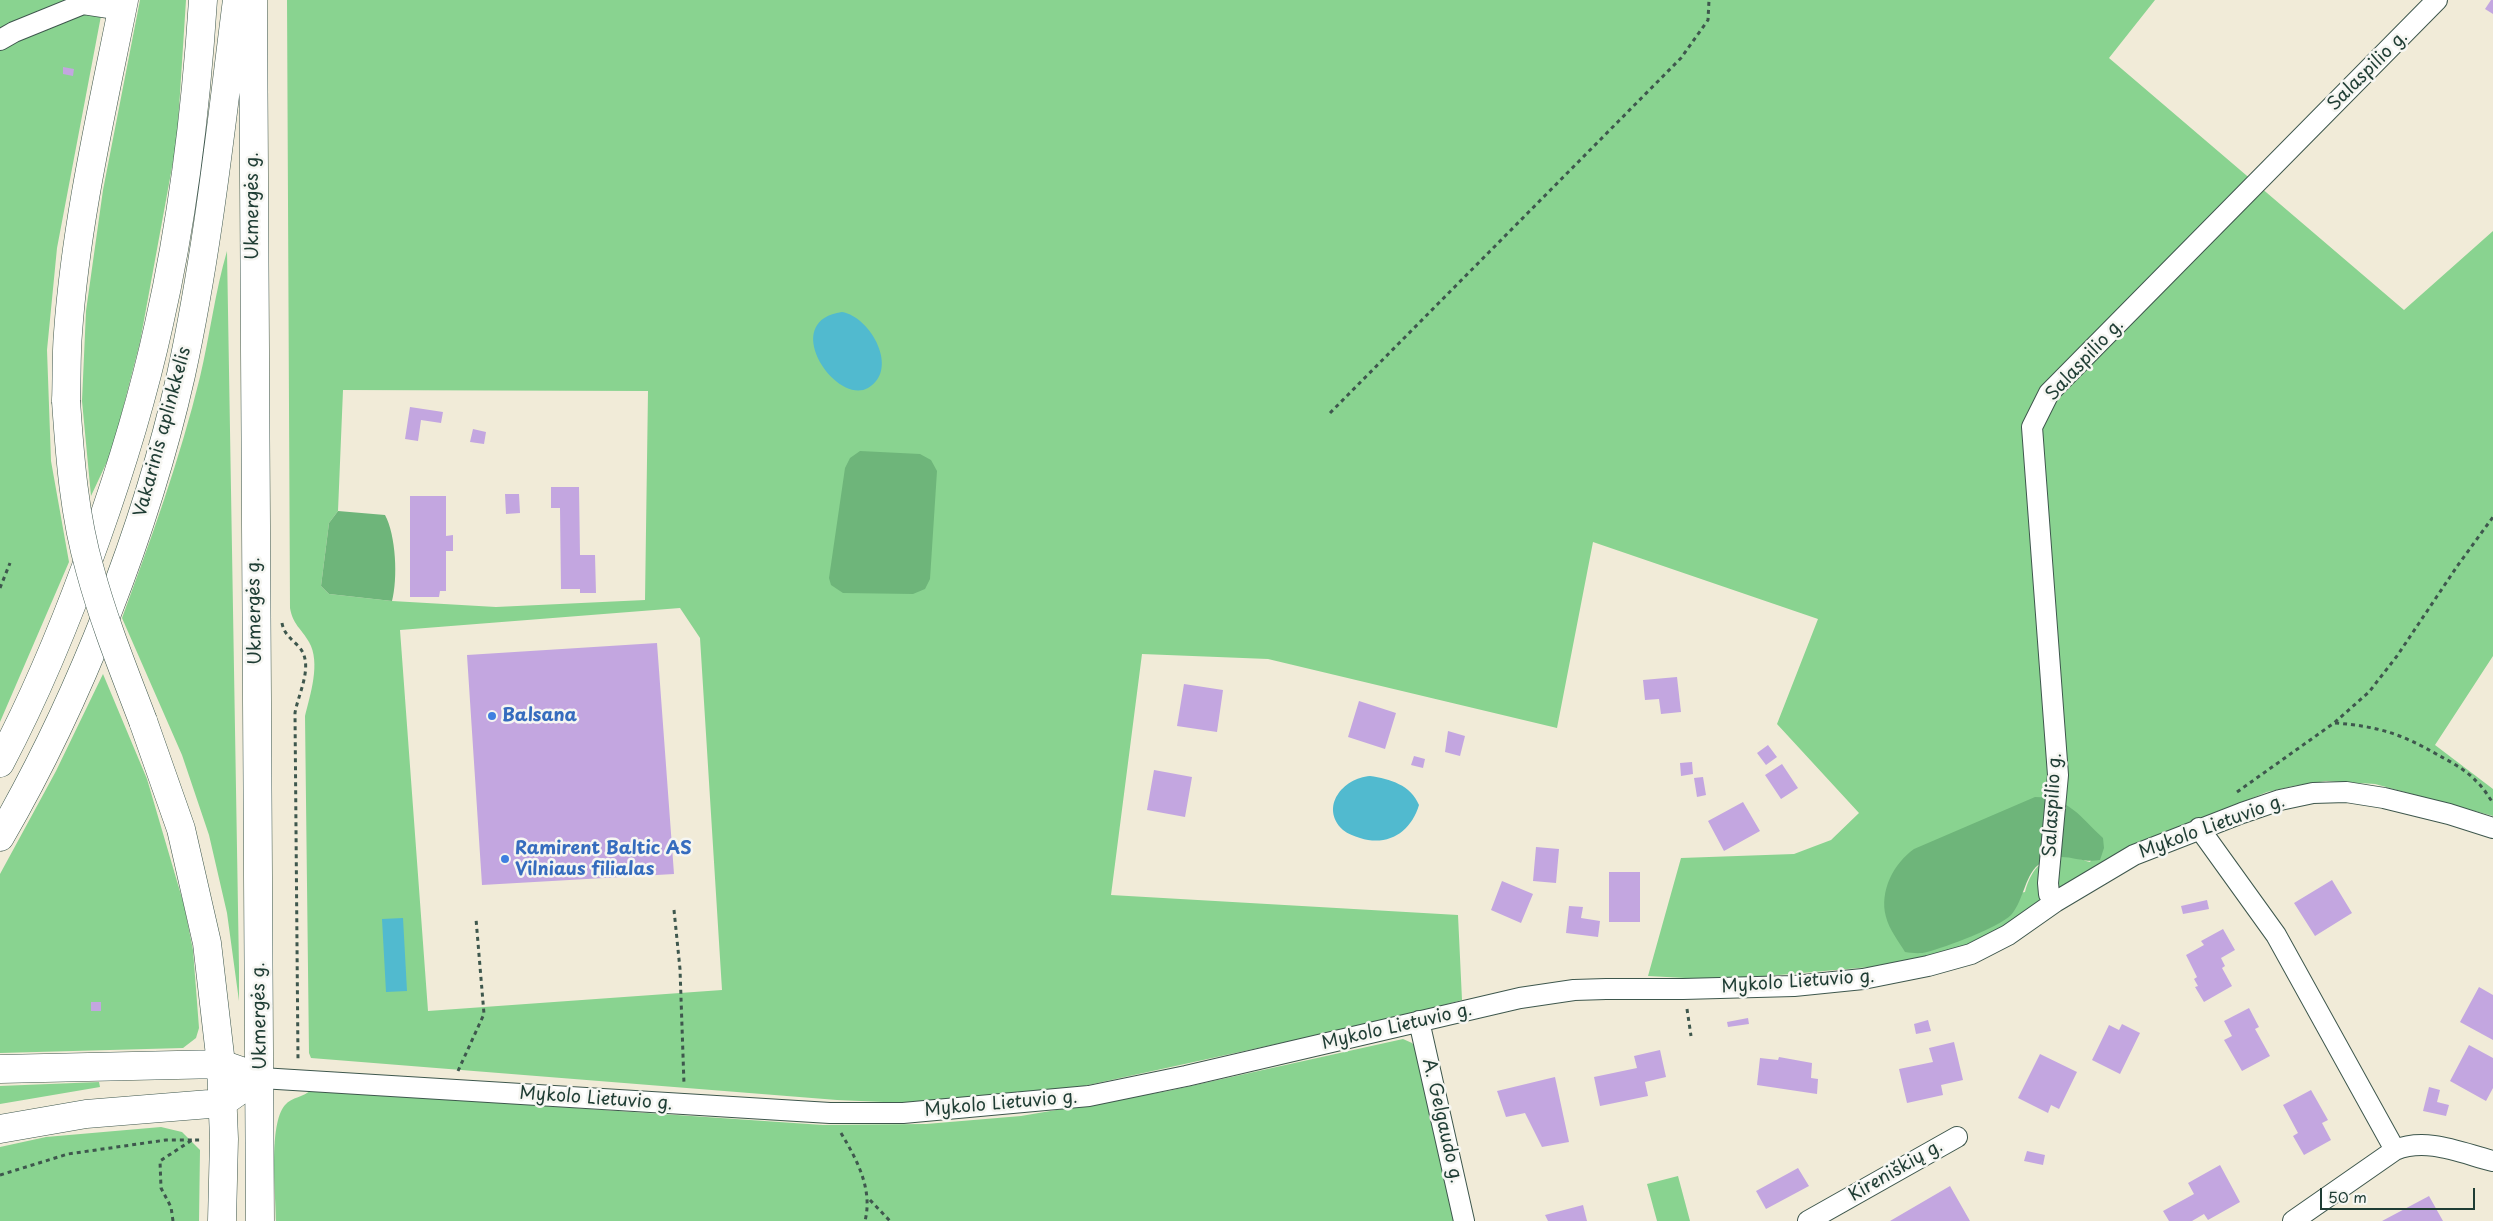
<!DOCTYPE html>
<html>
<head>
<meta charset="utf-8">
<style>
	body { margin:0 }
	#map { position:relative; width:2493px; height:1221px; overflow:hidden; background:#f1ebd8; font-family:"Playpen Sans",sans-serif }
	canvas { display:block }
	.scale { position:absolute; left:2320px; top:1188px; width:155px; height:22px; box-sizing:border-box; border:2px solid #1f3d34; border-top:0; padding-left:6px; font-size:15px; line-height:18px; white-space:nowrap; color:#1f3d34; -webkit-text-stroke:4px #f6f6f2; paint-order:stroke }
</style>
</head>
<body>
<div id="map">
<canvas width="2493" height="1221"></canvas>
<div class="scale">50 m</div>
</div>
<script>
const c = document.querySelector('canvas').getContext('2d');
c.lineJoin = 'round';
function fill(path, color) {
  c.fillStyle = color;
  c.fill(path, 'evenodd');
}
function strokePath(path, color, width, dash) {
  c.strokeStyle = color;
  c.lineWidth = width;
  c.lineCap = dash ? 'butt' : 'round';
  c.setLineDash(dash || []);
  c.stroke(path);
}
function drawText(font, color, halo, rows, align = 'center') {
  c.font = font + ' "Playpen Sans",sans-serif';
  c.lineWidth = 5;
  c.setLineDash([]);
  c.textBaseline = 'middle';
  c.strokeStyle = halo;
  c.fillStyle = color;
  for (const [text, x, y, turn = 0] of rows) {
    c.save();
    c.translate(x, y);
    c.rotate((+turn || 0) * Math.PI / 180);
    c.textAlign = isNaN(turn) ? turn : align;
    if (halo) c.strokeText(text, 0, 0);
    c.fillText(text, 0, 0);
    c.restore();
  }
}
const green = new Path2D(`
	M0 0H104L57 248 47 350 51 461 69 562 0 722Z
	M140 0H186L177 140 140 342 112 451 91 496 82 401 86 311 103 190Z
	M287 0H2155L2109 58 2404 310 2493 231V656L2435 745 2493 789V816L2375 784 2326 781 2293 786 2267 792 2155 838 2003 927 1972 943 1935 956 1893 965 1722 980 1648 976 1681 858 1794 854 1831 840 1859 813 1777 724 1818 619 1593 542 1557 728 1268 659 1142 654 1111 895 1458 915 1462 1000 1405 1016 1079 1087 907 1103 837 1100 311 1058 309 1053 305 716C310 695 321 663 309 642 301 628 293 625 290 608ZM343 390 648 391 645 600 496 607 392 601 329 594 321 586 329 523 338 511ZM680 608 700 638 722 990 428 1011 400 630ZM2103 838 2090 862C2082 860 2071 855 2062 855 2040 857 2030 873 2025 892L1886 918Z
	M227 251 239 968V1001L227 913 209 835 182 755 122 618C151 539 180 459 200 377 210 335 215 292 227 251Z
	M103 674 147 779 184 905 193 950 199 1028 196 1038 183 1048 0 1053V874L56 771Z
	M1403 1039 1412 1043 1422 1056 1459 1221H276C276 1194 268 1125 285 1105 292 1097 304 1097 311 1090L823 1125 926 1124 1021 1116 1168 1091Z
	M99 1082 100 1087 0 1104V1086Z
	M161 1127 182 1132 200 1150 199 1221H0V1147L46 1137Z
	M1678 1176 1690 1221H1657L1647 1184Z`);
const forest = new Path2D(`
	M860 451 920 454 931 460 937 471 930 579 925 589 913 594 843 593 831 585 829 578 845 468 850 458Z
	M338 511 385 515C396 535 398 579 392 601L329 594 321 586 329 523Z
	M2035 797C2069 797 2080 817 2103 838L2104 848 2100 860C2077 864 2064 849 2041 863 2025 872 2024 901 2011 915 1998 928 1946 947 1927 952 1920 954 1912 953 1905 952 1899 942 1889 929 1886 917 1879 891 1894 863 1914 849Z`);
const water = new Path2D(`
	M842 312C871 317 900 370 868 388 836 406 778 321 842 312Z
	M1370 776C1390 779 1411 785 1419 805 1411 832 1388 847 1360 838 1354 836 1348 834 1343 830 1319 807 1343 778 1370 776Z
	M403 918 407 991 386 992 382 919Z`);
const building = new Path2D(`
	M2491 0H2493V14L2485 9Z
	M63 67 74 69 73 76 63 74Z
	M410 407 443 412 441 423 421 420 418 441 405 439Z
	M473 429 486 432 484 444 470 442Z
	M551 487H579L580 555H595L596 593H580V589H561L560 508H551Z
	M505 494H519L520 513 506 514Z
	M410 496H446V536L453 535V551H446V591H440L439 597H410Z
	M657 643 674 874 482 885 467 655Z
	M1677 677 1681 712 1661 714 1659 699 1645 700 1643 680Z
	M1184 684 1223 690 1217 732 1177 726Z
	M1359 701 1396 713 1385 749 1348 737Z
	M1448 731 1465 736 1460 756 1445 752Z
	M1768 745 1777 757 1766 765 1757 753Z
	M1414 756 1425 759 1423 768 1411 765Z
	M1692 762 1693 774 1681 776 1680 763Z
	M1782 764 1798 788 1781 799 1765 775Z
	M1154 770 1192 777 1185 817 1147 810Z
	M1703 777 1706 795 1697 797 1694 778Z
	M1743 802 1760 831 1724 851 1708 821Z
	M1536 847 1559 849 1556 883 1533 881Z
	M1609 872H1640V922H1609Z
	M2332 880 2352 913 2315 936 2294 903Z
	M1502 881 1533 894 1521 923 1491 910Z
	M2207 900 2209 909 2183 914 2181 906Z
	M1569 906 1583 907 1581 918 1600 921 1598 937 1566 933Z
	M2223 929 2235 950 2221 958 2225 966 2222 968 2232 986 2204 1002 2195 987 2198 986 2194 979 2197 977 2186 955 2204 945 2201 941Z
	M2479 987 2493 995V1040L2460 1022Z
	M91 1002H101V1011H91Z
	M2249 1008 2259 1027 2255 1029 2270 1056 2242 1071 2224 1040 2232 1036 2224 1021Z
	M1748 1018 1749 1024 1728 1027 1727 1022Z
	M1928 1020 1931 1031 1916 1034 1914 1024Z
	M2122 1024 2140 1033 2120 1074 2092 1060 2109 1025 2119 1030Z
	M1954 1042 1963 1080 1941 1085 1943 1095 1907 1103 1899 1069 1933 1062 1929 1048Z
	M2469 1045 2493 1058V1088L2486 1101 2450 1081Z
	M1660 1050 1666 1077 1645 1082 1648 1096 1600 1106 1594 1077 1637 1068 1634 1056Z
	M2040 1054 2077 1072 2059 1109 2051 1105 2048 1113 2018 1098Z
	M1779 1057 1812 1063 1811 1078 1818 1079 1817 1094 1757 1085 1760 1058 1778 1060Z
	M1555 1077 1569 1142 1542 1147 1525 1113 1506 1117 1497 1091Z
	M2429 1087 2440 1090 2437 1102 2449 1105 2446 1116 2423 1111Z
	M2311 1090 2328 1120 2322 1123 2331 1140 2304 1155 2293 1136 2298 1133 2283 1105Z
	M2027 1151 2045 1155 2043 1165 2024 1161Z
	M2220 1165 2240 1202 2208 1220 2204 1214 2192 1221H2169L2163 1211 2194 1194 2188 1183Z
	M1798 1168 1809 1186 1766 1209 1756 1191Z
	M1950 1186 1970 1221H1890Z
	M2429 1196 2443 1221H2382Z
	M1583 1205 1587 1221H1548L1545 1215Z`);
const path = new Path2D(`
	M1330 413 1681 58 1708 20 1709 0
	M0 588 10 563
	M282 623C284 635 293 640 300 648 314 666 298 694 295 713L298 1060
	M2335 723C2377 726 2402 734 2438 755 2451 762 2466 770 2476 781 2483 787 2488 796 2493 803
	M2237 792 2334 723 2369 692 2397 656 2458 565 2493 517
	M674 910 680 969 684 1084
	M1687 1009 1691 1036
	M458 1071 484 1014 476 919
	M841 1133C857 1160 873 1189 865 1221
	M0 1175 68 1154 166 1140H192
	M870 1200 890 1221
	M173 1221 171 1207 161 1188 160 1161 192 1140H200`);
const street = new Path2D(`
	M0 40 14 32 83 4 122 10
	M2199 828 2276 935 2395 1150
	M2055 902 2049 894 2048 883 2058 775 2032 427 2049 393 2437 0
	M1419 1021 1464 1221
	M261 1078 830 1113H903L1089 1096 1186 1076 1520 998 1574 990 1606 989H1683L1794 986 1863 979 1928 966 1971 954 2008 935 2055 902 2134 855 2242 813 2280 800 2313 793 2346 792 2384 798 2449 814 2493 828
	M1808 1221 1957 1137
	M2293 1221 2395 1150C2427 1137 2461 1153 2493 1161`);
const highway = new Path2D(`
	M253 0 260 1221
	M66 401C67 378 66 355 68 333 76 221 102 110 124 0
	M143 721 181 829 207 943 221 1064 224 1139 222 1221
	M0 763C38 691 69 615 96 539 121 469 143 397 159 324 183 218 196 109 203 0
	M0 837C80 699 146 530 181 375 208 251 221 125 237 0
	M0 1069 221 1064 261 1078
	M0 1129 86 1114 222 1103 236 1093`);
const highwayBridge = new Path2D(`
	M66 401C70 458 74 515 90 570 104 622 124 671 143 721`);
const markers = [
	[492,716,5,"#3f7fe0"],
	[505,859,5,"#3f7fe0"]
];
const streetNames = [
	["Salaspilio g.",2368,71,-45],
	["Ukmergės g.",253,206,-90],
	["Salaspilio g.",2085,360,-47],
	["Vakarinis aplinkkelis",163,432,-75],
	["Ukmergės g.",255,611,-91],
	["Salaspilio g.",2053,805,-87],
	["Mykolo Lietuvio g.",2212,827,-20],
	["Mykolo Lietuvio g.",1798,982,-4],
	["Ukmergės g.",260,1016,-91],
	["Mykolo Lietuvio g.",1397,1027,-13],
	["Mykolo Lietuvio g.",596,1099,4],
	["Mykolo Lietuvio g.",1001,1104,-5],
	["A. Gelgaudo g.",1442,1121,77],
	["Kireniškių g.",1896,1171,-30]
];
const shopNames = [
	["Balsana",502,716],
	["Ramirent Baltic AS",515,849],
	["Vilniaus filialas",515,870]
];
fill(green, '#89d390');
fill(forest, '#6eb57a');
fill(water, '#51bacf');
fill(building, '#c3a6e0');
strokePath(street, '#3e574d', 22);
strokePath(highway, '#3e574d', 29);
strokePath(path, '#3e574d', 3, [4, 4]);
strokePath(street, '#fff', 20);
strokePath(highway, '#fff', 28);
strokePath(highwayBridge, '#3e574d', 29, []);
strokePath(highwayBridge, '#fff', 28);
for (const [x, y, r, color] of markers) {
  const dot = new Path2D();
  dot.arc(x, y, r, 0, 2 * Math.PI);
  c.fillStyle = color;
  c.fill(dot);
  strokePath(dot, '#f6f6f2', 2);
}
drawText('18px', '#1f3d34', '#f6f6f2', streetNames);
drawText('bold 18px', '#366cbe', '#f6f6f2', shopNames, 'left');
</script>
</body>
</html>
